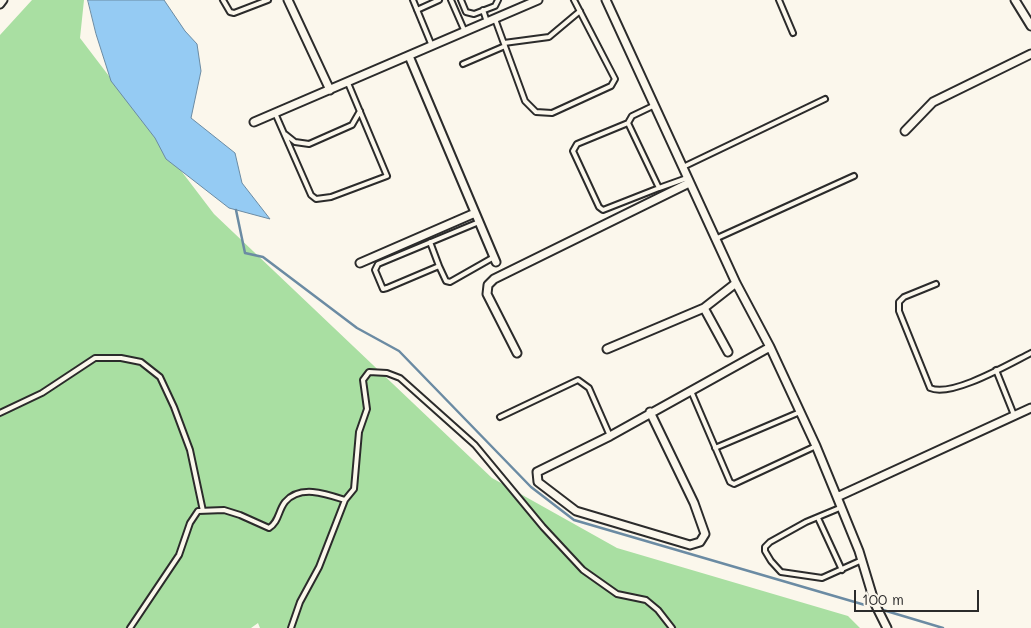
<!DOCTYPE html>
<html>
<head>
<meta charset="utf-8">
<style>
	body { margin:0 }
	#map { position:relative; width:1031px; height:628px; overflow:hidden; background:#fbf7ec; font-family:Mali,sans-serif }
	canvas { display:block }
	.scale { position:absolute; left:854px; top:590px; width:125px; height:22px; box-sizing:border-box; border:2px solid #2b2b2b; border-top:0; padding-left:6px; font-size:15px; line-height:18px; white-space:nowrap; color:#2b2b2b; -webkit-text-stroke:4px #fbf7ec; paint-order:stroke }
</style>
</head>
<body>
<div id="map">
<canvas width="1031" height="628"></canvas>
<div class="scale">100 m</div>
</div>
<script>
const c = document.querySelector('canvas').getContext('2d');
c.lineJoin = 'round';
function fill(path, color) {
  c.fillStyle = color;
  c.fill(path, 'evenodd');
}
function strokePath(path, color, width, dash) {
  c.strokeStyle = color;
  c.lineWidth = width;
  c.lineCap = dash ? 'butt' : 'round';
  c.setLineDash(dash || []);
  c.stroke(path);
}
const green = new Path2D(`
	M32 0H84L80 38 214 214 492 478 617 548 848 616 860 628H260L258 623 251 628H0V35Z`);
const water = new Path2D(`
	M88 0H164L185 31 197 44 201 71 191 118 235 153 242 183 270 219 229 208 166 159 155 138 111 81 96 34Z`);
const stream = new Path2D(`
	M236 210 245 253 263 257 357 328 399 351 531 487 574 520 865 605
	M883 610 943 628`);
const service = new Path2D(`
	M223 0 230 12 234 13 268 0
	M413 0 432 46
	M451 0 465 32
	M461 0 466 12 474 14 495 6 498 0
	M779 0 793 33
	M417 10 439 0
	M483 10 487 22
	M495 19 525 101 536 112 552 113 611 86 615 79 574 0
	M504 43 549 37 580 11
	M463 64 505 46
	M655 105 632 116 628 123 577 144 573 151 599 207 603 210 659 188
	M275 113 311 195 316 199 331 197 387 176 348 83
	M628 123 659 188 687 178
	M285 134 295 142 309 144 352 125 360 111
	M683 167 825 99
	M479 222 378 264 375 270 383 289 387 288 439 266 446 281 450 282 494 257
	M715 239 854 176
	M430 242 439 266
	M936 284 904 297 899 302V311L930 388C951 398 1009 364 1031 353
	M996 370 1014 415
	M691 391 730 482 734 484 816 446
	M0 413 42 393 95 358H121L141 362 160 377 174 407 190 450 203 511
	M500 417 578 380 589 388 610 436
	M715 448 800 412
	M842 507 806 522 770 542 765 547V551L771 561 781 572 822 578 862 560
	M818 518 842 570
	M130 628 179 555 190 523 198 511 224 510 240 515 269 528C279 522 278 511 285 502 300 484 327 494 345 500
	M291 628 300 602 319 567 345 500 354 489 359 432 367 409 363 380 369 372 387 373 400 378 475 445 543 527 583 570 617 594 646 600 658 610 672 628`);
const minor = new Path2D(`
	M288 0 330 90
	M606 0 736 283 770 347 816 446 837 497 1031 408
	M1015 0 1031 26
	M0 4 3 0
	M409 56 496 262
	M254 122 538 0
	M905 131 933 102 1031 54
	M360 263 475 213
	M704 308 728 352
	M607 349 704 308 736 283
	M517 353 487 294 488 285 494 279 689 183
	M650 412 694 503 705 534 700 542 690 545 576 511 538 482 537 472 610 436 770 347
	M837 497 859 551 875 604 887 628`);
fill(green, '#a9dfa2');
fill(water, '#95cbf3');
strokePath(water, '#6b8ba3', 1);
strokePath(stream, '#6b8ba3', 2.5);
strokePath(service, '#2b2b2b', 8);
strokePath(minor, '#2b2b2b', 11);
strokePath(service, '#fbf7ec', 4);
strokePath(minor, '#fbf7ec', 7);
</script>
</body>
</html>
